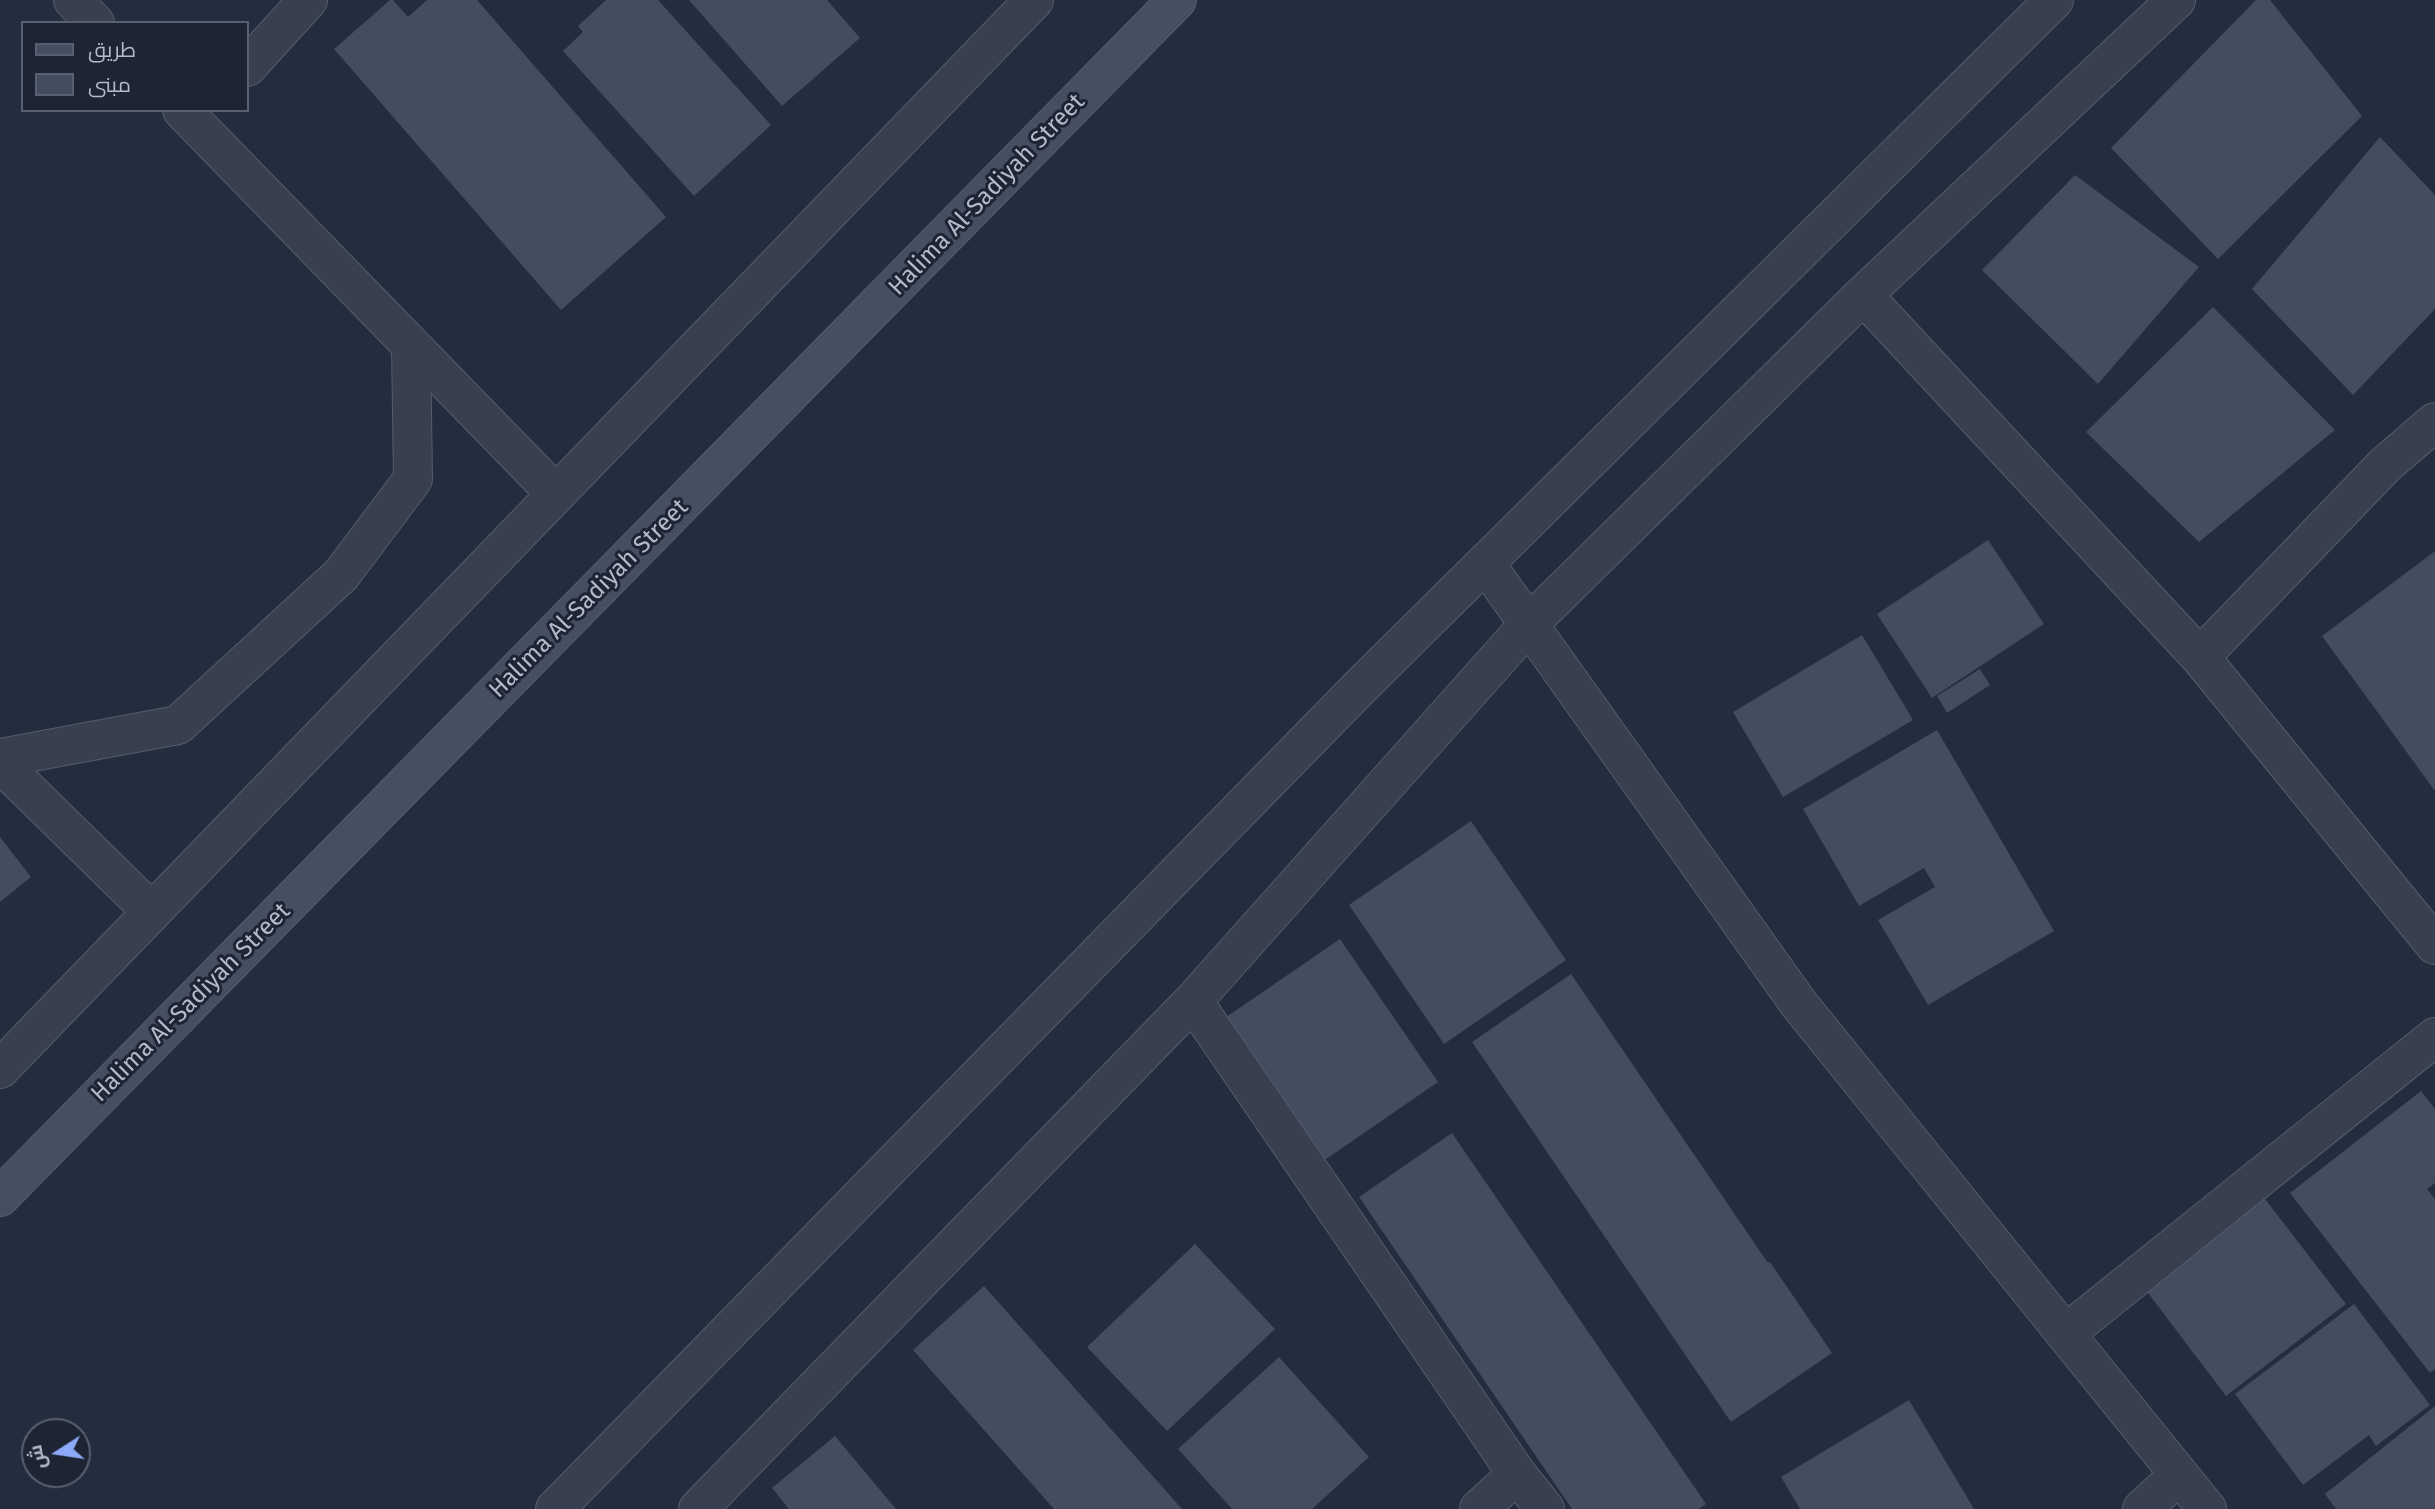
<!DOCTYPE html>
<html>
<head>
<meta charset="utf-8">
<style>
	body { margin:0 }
	#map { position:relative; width:2435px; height:1509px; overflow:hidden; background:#242d3e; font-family:"Fira Sans",Cairo,sans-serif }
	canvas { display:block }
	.legend { position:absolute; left:21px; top:21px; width:228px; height:91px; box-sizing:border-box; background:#1d2433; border:2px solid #59606f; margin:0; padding:9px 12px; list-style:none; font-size:21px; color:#b4bac9 }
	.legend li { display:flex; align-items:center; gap:14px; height:35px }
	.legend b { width:35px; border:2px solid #59606f }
	.north { position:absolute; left:21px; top:1418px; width:70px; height:70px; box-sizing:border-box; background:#1d2433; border:2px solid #59606f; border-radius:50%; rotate:258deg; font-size:19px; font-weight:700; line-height:28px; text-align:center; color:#b4bac9 }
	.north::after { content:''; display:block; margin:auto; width:24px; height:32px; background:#8caaf7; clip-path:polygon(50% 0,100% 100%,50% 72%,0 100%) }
</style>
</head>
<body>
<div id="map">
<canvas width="2435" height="1509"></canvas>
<ul class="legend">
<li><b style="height:9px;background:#464e61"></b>طريق</li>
<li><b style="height:19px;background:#444c60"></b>مبنى</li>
</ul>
<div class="north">ش</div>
</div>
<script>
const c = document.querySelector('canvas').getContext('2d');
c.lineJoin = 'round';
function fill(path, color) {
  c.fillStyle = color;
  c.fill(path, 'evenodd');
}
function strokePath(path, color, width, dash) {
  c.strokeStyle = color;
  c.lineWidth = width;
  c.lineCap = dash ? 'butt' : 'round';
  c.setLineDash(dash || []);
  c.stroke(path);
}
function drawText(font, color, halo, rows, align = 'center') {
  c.font = font + ' "Fira Sans",sans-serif';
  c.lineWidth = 6;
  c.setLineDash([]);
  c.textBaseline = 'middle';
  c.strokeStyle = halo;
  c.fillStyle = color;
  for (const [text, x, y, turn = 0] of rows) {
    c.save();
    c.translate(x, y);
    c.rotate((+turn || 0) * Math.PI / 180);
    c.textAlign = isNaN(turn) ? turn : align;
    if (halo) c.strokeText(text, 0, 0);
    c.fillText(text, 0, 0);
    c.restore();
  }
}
const building = new Path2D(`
	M390 0H393L408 17 427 0H477L666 217 561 310 334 49Z
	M606 0H658L771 125 694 196 563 51 583 32 578 26Z
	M689 0H827L860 38 782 106Z
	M2256 0H2270L2362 116 2218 259 2111 148Z
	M2380 137 2435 195V309L2353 395 2252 289Z
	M2075 175 2199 267 2098 384 1982 270Z
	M2213 307 2335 430 2199 542 2086 432Z
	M1988 540 2044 624 1932 698 1877 614Z
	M2435 551V791L2322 636Z
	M1862 635 1913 720 1783 797 1733 712Z
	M1980 669 1990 685 1947 713 1937 696Z
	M1937 730 2054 931 1928 1005 1878 920 1935 887 1924 868 1859 906 1803 809Z
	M1471 821 1566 960 1444 1044 1349 905Z
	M0 837 31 877 0 902Z
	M1340 939 1438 1082 1316 1166 1219 1022Z
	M1571 974 1768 1263 1770 1262 1832 1353 1731 1422 1472 1042Z
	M2421 1091 2435 1109V1183L2427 1189 2435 1199V1369L2430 1373 2290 1193Z
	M1452 1133 1706 1504 1699 1509H1572L1359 1197Z
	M2265 1199 2346 1304 2226 1396 2145 1289Z
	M1195 1244 1275 1329 1167 1431 1087 1347Z
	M984 1286 1182 1509H1054L913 1350Z
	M2354 1304 2430 1405 2376 1446 2369 1435 2303 1485 2235 1394Z
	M1279 1357 1369 1457 1312 1509H1232L1178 1449Z
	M1909 1400 1974 1509H1800L1781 1477Z
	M2435 1406V1509H2336L2325 1494Z
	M835 1436 896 1509H789L772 1488Z`);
const street = new Path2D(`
	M73 0 95 23
	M247 67 308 0
	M182 110 556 494
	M1863 295 2200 657 2435 945
	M1485 563 1799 1004 2207 1509
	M2200 657 2385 465 2435 422
	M0 758 178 725 341 575 413 479 411 345
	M0 763 152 912
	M1193 1001 1517 1474 1545 1509
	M0 1069 1034 0
	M2065 1334 2435 1037
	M555 1509 1362 685 2054 0
	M698 1509 1193 1001 1529 624 1863 295 2176 0
	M1479 1509 1517 1474
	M2142 1509 2179 1475`);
const secondary = new Path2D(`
	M0 1197 1177 0`);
const streetNames = [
	["Halima Al-Sadiyah Street",987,195,-46],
	["Halima Al-Sadiyah Street",589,599,-45],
	["Halima Al-Sadiyah Street",191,1003,-45]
];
fill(building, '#444c60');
strokePath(street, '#565d6c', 40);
strokePath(secondary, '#565d6c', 40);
strokePath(street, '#383f4e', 38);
strokePath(secondary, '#464e61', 38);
drawText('24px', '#b4bac9', '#1d2433', streetNames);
</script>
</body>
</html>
